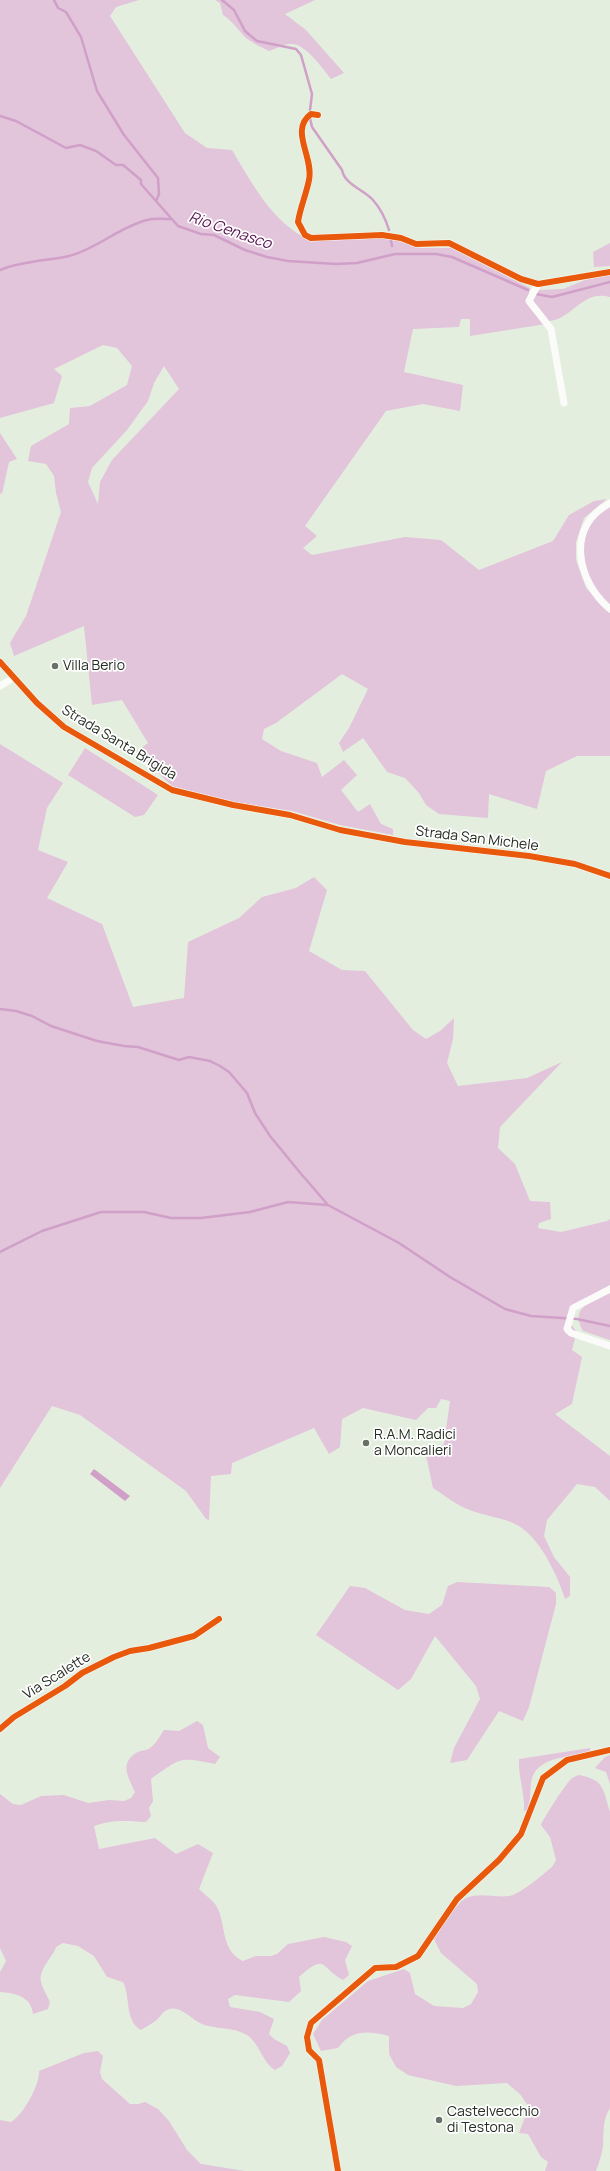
<!DOCTYPE html>
<html>
<head>
<meta charset="utf-8">
<style>
	body { margin:0 }
	canvas { display:block; background:#e4eedf }
</style>
</head>
<body>
<canvas width="610" height="2171"></canvas>
<script>
const c = document.querySelector('canvas').getContext('2d');
c.lineJoin = 'round';
function fill(path, color) {
  c.fillStyle = color;
  c.fill(path, 'evenodd');
}
function strokePath(path, color, width, dash) {
  c.strokeStyle = color;
  c.lineWidth = width;
  c.lineCap = dash ? 'butt' : 'round';
  c.setLineDash(dash || []);
  c.stroke(path);
}
function drawText(font, color, halo, rows, align = 'center') {
  c.font = font + ' Manrope,sans-serif';
  c.lineWidth = 3.5;
  c.setLineDash([]);
  c.textBaseline = 'middle';
  c.strokeStyle = halo;
  c.fillStyle = color;
  for (const [text, x, y, turn = 0] of rows) {
    c.save();
    c.translate(x, y);
    c.rotate((+turn || 0) * Math.PI / 180);
    c.textAlign = isNaN(turn) ? turn : align;
    if (halo) c.strokeText(text, 0, 0);
    c.fillText(text, 0, 0);
    c.restore();
  }
}
const green = new Path2D(`
	M0 0H139L116 7 110 16 185 133 207 148 232 150C252 183 273 224 310 240L386 237 421 248H451L530 288 527 302 546 324 470 336V319H461L459 327 413 329 404 372 463 385 460 411 423 404 386 411 305 526 317 536 303 548 312 555 405 537 441 540 479 570 553 541 569 515 594 501 607 499 584 518 576 542V560L586 588 610 613V756H577L546 771 537 809 489 794 488 818 439 814 426 805 419 793 405 778 387 772 363 738 343 752 339 743 349 728 368 689 342 674 276 723 264 729 262 739 281 751 317 763 322 777 344 760 357 775 341 790 358 812 370 804 381 824 393 829V835L340 825 292 811 234 802 172 786 136 752 148 743 122 700 92 705 84 626 14 656 10 643 26 616 61 512 56 493 54 476 46 464 28 461 31 446 69 424 70 408 90 406 127 385 132 366 117 348 103 345 54 369 62 376 54 403 0 418ZM164 366 179 389 112 460 100 482 98 504 88 482 92 468 127 430 148 401 154 383Z
	M215 0H315L285 14 306 30 344 73 331 79C323 69 305 42 290 44 283 44 276 49 269 51 261 47 250 42 244 36 236 27 233 22 223 15L220 3Z
	M610 243V266L594 267 593 252Z
	M610 275V297C582 289 572 320 548 321L532 301 539 290 563 289 585 280Z
	M0 428V433L17 459 9 462 2 494 0 493Z
	M610 507V605C586 586 572 544 595 519 599 514 605 511 610 507Z
	M0 744 63 783 47 808 38 850 68 862 47 898 102 924 133 1007 184 998 188 942 239 918 262 897 296 888 314 877 327 890 309 951 342 970 365 971 413 1030 426 1039 440 1031 454 1018 453 1039 447 1063 458 1086 527 1078 562 1062 500 1127 498 1148 515 1164 530 1201 550 1202 551 1219 539 1223 538 1228 561 1232 607 1221 610 1219V1285L579 1302 570 1323 579 1335 575 1338 572 1350 582 1357 572 1404 555 1414 610 1456V1501L595 1487 577 1484 547 1520 544 1536 554 1557 570 1577V1596L565 1599C558 1576 539 1536 517 1525 502 1517 483 1516 467 1509 455 1504 444 1495 433 1488L426 1455 444 1444 450 1401 441 1399 436 1408H428L416 1420 363 1408 342 1419 340 1447 329 1454 314 1428 232 1463 231 1474 211 1476 209 1520 206 1519 186 1491 80 1415 52 1406 0 1488Z
	M85 748 158 795 144 815 135 817 68 775Z
	M610 1293V1340L583 1331C569 1307 592 1301 610 1293Z
	M457 1582 549 1587 556 1593V1604L529 1707 523 1721 499 1711 467 1760 450 1763 454 1748 480 1699 476 1686 435 1636 411 1679 398 1690 316 1635 350 1586 365 1588 405 1610 429 1614 442 1605 448 1586Z
	M197 1721 203 1725 208 1748 220 1757 215 1764C179 1757 182 1757 151 1779L153 1801 149 1808 151 1816 146 1822C125 1821 114 1819 94 1826L99 1849 155 1838 176 1854 198 1844 213 1853 199 1889C204 1894 211 1899 215 1904 227 1920 219 1950 243 1961L256 1956H271L277 1954 288 1944 324 1937 346 1942 352 1946 345 1960 349 1975 343 1980C320 1968 327 1952 299 1977L301 1991 289 2002 235 1995 228 1999 230 2007 260 2012 274 2019 269 2034 274 2039 287 2046 290 2053 282 2066 275 2070C262 2062 260 2044 247 2035 232 2026 214 2030 200 2023 190 2018 179 2004 167 2010 162 2012 159 2019 154 2022 150 2025 145 2027 141 2030 124 2020 131 1997 123 1982L107 1977 94 1956 78 1946 63 1943 56 1947C53 1957 38 1970 41 1981 42 1988 47 1995 50 2002L48 2009 33 2014C31 1996 15 1993 0 1992V1972L6 1961 0 1948V1794L13 1804 21 1805 41 1796 64 1795 88 1803 109 1800 124 1801 131 1798 135 1792C129 1778 119 1764 136 1753 140 1750 146 1751 150 1748 156 1744 160 1736 164 1730L179 1731Z
	M590 1748V1753C568 1757 535 1756 531 1783 530 1792 531 1801 527 1810L524 1811C525 1793 518 1777 519 1759Z
	M610 1755V1784L606 1772 595 1768 605 1757Z
	M579 1775C605 1780 603 1790 610 1812V2108C602 2121 604 2132 603 2146 602 2154 599 2163 596 2171H545L548 2162 541 2157 528 2134 519 2133 529 2107 520 2094 507 2083 456 2086 408 2075 396 2067 389 2054V2036C368 2031 352 2029 338 2048L321 2051 313 2034 322 2020 368 1981 404 1969 410 1973 415 1994 434 2006 463 2008 471 2004 478 1992 477 1984 441 1953 434 1939C441 1929 456 1903 466 1898 480 1892 495 1898 509 1896 521 1894 542 1875 552 1867L556 1860 550 1837 541 1825C543 1819 565 1785 571 1779 573 1777 576 1776 579 1775Z
	M98 2051 103 2056 100 2072 102 2079 130 2104H138L145 2102 158 2109 169 2121 187 2150 201 2164 245 2171H0V2120L11 2122C23 2115 40 2085 39 2071L84 2053Z`);
const water = new Path2D(`
	M94 1469 130 1496 125 1501 90 1474Z`);
const stream = new Path2D(`
	M54 0 58 8 66 12 81 37 97 91 124 135 158 178 159 194 156 201
	M222 0 234 10 245 31 257 41 296 49 301 55 312 94 310 110
	M0 116 16 121 66 148 80 145 96 151 116 165H123L141 180V184L178 226 201 234 214 235 245 250 267 257 288 261 336 264 357 263 395 254H436L452 257 528 290
	M310 118 312 127 342 170C345 185 363 189 373 200 380 208 386 220 389 230
	M391 241 392 246
	M0 270C22 261 46 261 69 256 97 249 119 227 147 220 154 218 164 219 171 219
	M536 294 552 297 610 282
	M0 1009 16 1011 32 1016 51 1026 97 1041 124 1046 138 1047 179 1060 189 1057 210 1061 220 1066 229 1072 247 1093 255 1113 270 1136 302 1175
	M303 1176 328 1205 399 1243 450 1277 505 1309 531 1316 577 1319 610 1326
	M0 1252 42 1231 101 1212H144L171 1218H201L250 1212 288 1202 327 1205`);
const street = new Path2D(`
	M318 115 311 114C289 130 314 157 309 180 306 195 300 208 298 222L305 235 311 238 382 235 401 238 416 244 449 243 521 279 538 284 610 272
	M538 284 529 301 551 329 564 403
	M610 503C565 526 577 582 610 609
	M0 662 37 703 64 727 172 790 233 805 290 815 340 830 405 842 529 856 575 864 610 876
	M0 686 13 678
	M610 1289 573 1308 567 1329 571 1333 610 1346
	M0 1729 14 1717 65 1686 82 1673 114 1657 130 1651 149 1648 194 1636 219 1619
	M338 2171 319 2060 309 2050 307 2037 311 2023 375 1968 396 1967 418 1956 457 1899 499 1860 521 1834 543 1778 567 1760 610 1750`);
const cycleway = new Path2D(`
	M318 115 311 114C289 130 314 157 309 180 306 195 300 208 298 222L305 235 311 238 382 235 401 238 416 244 449 243 521 279 538 284 610 272
	M0 662 37 703 64 727 172 790 233 805 290 815 340 830 405 842 529 856 575 864 610 876
	M0 1729 14 1717 65 1686 82 1673 114 1657 130 1651 149 1648 194 1636 219 1619
	M338 2171 319 2060 309 2050 307 2037 311 2023 375 1968 396 1967 418 1956 457 1899 499 1860 521 1834 543 1778 567 1760 610 1750`);
const markers = [
	[55,666,4,"#687165"],
	[366,1443,4,"#687165"],
	[439,2120,4,"#687165"]
];
const poiNames = [
	["Villa Berio",63,666],
	["R.A.M. Radici",374,1435],
	["a Moncalieri",374,1451],
	["Castelvecchio",447,2112],
	["di Testona",447,2128]
];
const streetNames = [
	["Strada Santa Brigida",119,743,31],
	["Strada San Michele",477,839,7],
	["Via Scalette",57,1676,-32]
];
const waterNames = [
	["Rio Cenasco",230,231,19]
];
fill(green, '#e2c4db');
fill(water, '#d0a0c8');
strokePath(stream, '#d0a0c8', 2.5);
strokePath(street, '#fbfcfa', 7);
strokePath(cycleway, '#e8590c', 6);
for (const [x, y, r, color] of markers) {
  const dot = new Path2D();
  dot.arc(x, y, r, 0, 2 * Math.PI);
  c.fillStyle = color;
  c.fill(dot);
  strokePath(dot, '#fff', 1.5);
}
drawText('14px', '#262d23', '#fff', poiNames, 'left');
drawText('14px', '#262d23', '#fff', streetNames);
drawText('italic 15px', '#571351', '#fff', waterNames);
</script>
</body>
</html>
